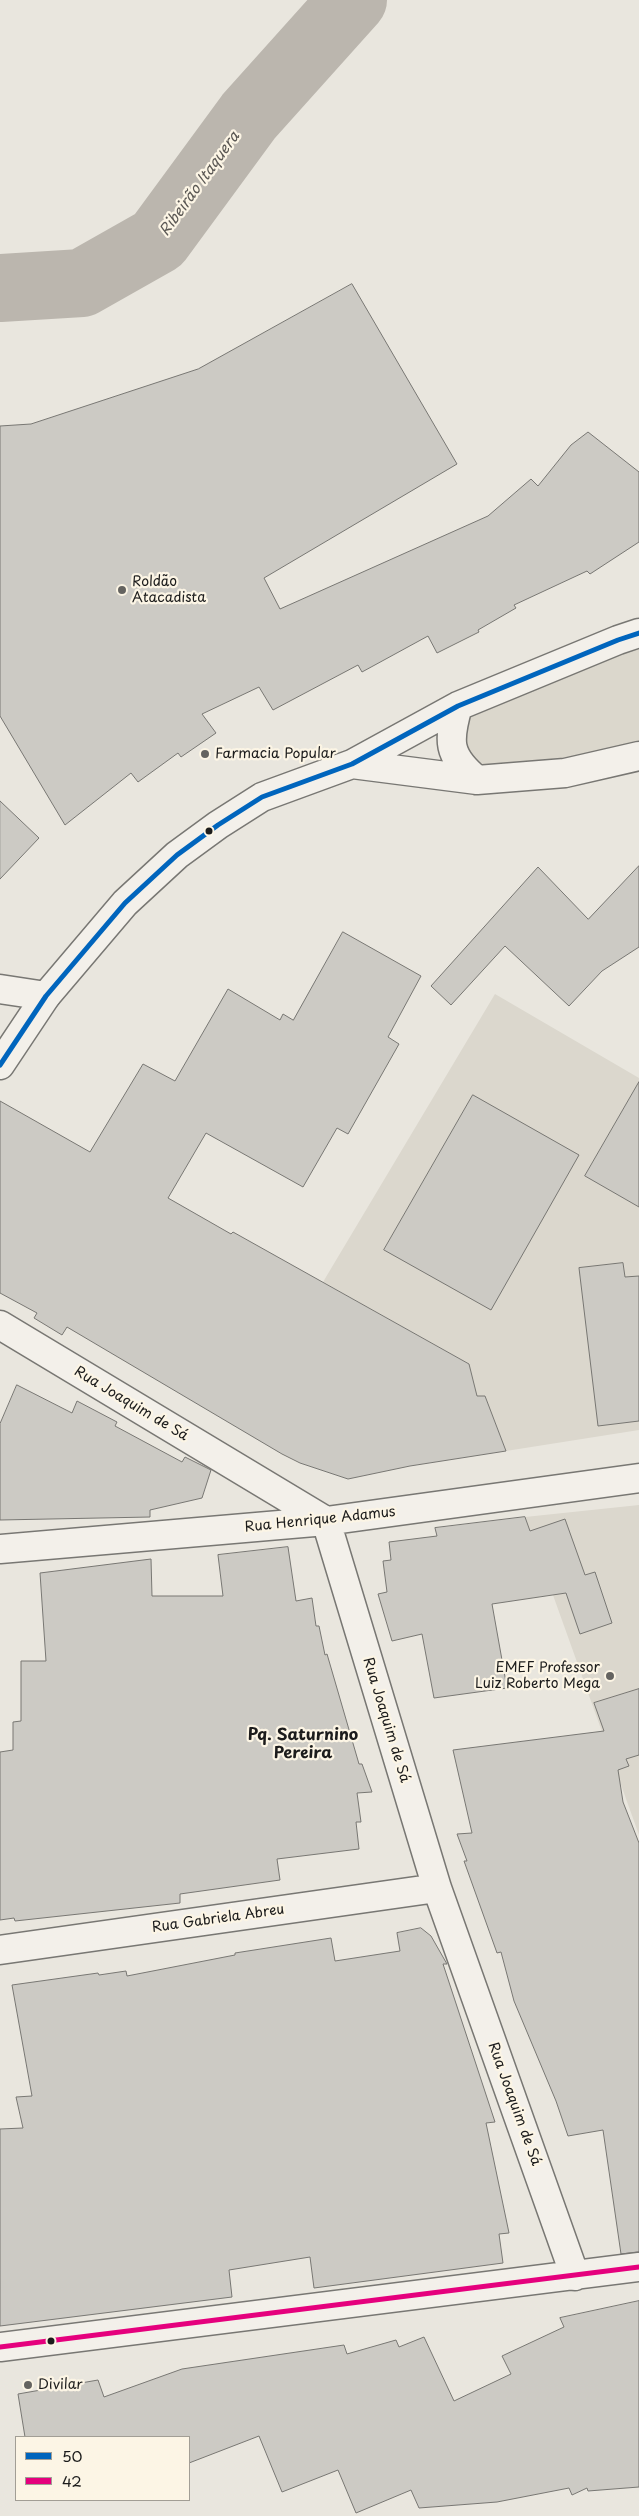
<!DOCTYPE html>
<html>
<head>
<meta charset="utf-8">
<style>
	body { margin:0 }
	#map { position:relative; width:639px; height:2516px; overflow:hidden; background:#e9e6de; font-family:"Playpen Sans",sans-serif }
	canvas { display:block }
	.legend { position:absolute; left:15px; top:2436px; width:175px; height:65px; box-sizing:border-box; background:#fcf5e5; border:1px solid #a29e95; margin:0; padding:6px 9px; list-style:none; font-size:15px; color:#1c1c1c }
	.legend li { display:flex; align-items:center; gap:10px; height:25px }
	.legend b { width:25px; border:1px solid #a29e95 }
</style>
</head>
<body>
<div id="map">
<canvas width="639" height="2516"></canvas>
<ul class="legend">
<li><b style="height:6px;background:#0065bd"></b>50</li>
<li><b style="height:6px;background:#e5007d"></b>42</li>
</ul>
</div>
<script>
const c = document.querySelector('canvas').getContext('2d');
c.lineJoin = 'round';
function fill(path, color) {
  c.fillStyle = color;
  c.fill(path, 'evenodd');
}
function strokePath(path, color, width, dash) {
  c.strokeStyle = color;
  c.lineWidth = width;
  c.lineCap = dash ? 'butt' : 'round';
  c.setLineDash(dash || []);
  c.stroke(path);
}
function drawText(font, color, halo, rows, align = 'center') {
  c.font = font + ' "Playpen Sans",sans-serif';
  c.lineWidth = 4.5;
  c.setLineDash([]);
  c.textBaseline = 'middle';
  c.strokeStyle = halo;
  c.fillStyle = color;
  for (const [text, x, y, turn = 0] of rows) {
    c.save();
    c.translate(x, y);
    c.rotate((+turn || 0) * Math.PI / 180);
    c.textAlign = isNaN(turn) ? turn : align;
    if (halo) c.strokeText(text, 0, 0);
    c.fillText(text, 0, 0);
    c.restore();
  }
}
const built = new Path2D(`
	M495 994 639 1078V1430L506 1451 485 1396H477L469 1364 323 1282Z
	M639 1505V1835L525 1517Z`);
const green = new Path2D(`
	M639 633V756L467 772 458 706Z`);
const river = new Path2D(`
	M0 288 82 283 158 240 249 116 353 0`);
const building = new Path2D(`
	M352 284 457 464 264 578 280 609 488 516 531 479 538 486 571 445 588 432 639 472V542L590 574 587 571 514 605 516 608 478 630 479 632 437 653 428 636 362 672 358 665 273 710 259 687 202 714 216 733 181 757 178 753 138 782 131 773 65 825 0 716V426L31 424 198 369Z
	M0 801 39 838 0 879Z
	M639 866V947L602 971 569 1006 505 946 451 1005 431 986 538 867 588 919Z
	M343 932 421 976 388 1037 399 1044 348 1134 337 1128 303 1187 206 1133 168 1198 231 1234 233 1232 469 1364 477 1396H485L506 1451 410 1466 348 1479 300 1463 282 1454 67 1327 62 1335 34 1318 37 1313 0 1293V1101L90 1152 143 1064 175 1081 228 989 280 1020 283 1014 293 1020Z
	M639 1082V1207L585 1176Z
	M473 1095 579 1155 491 1310 384 1250Z
	M623 1263 625 1277 639 1276V1421L598 1426 579 1268Z
	M17 1385 72 1413 77 1401 117 1422 115 1426 182 1462 185 1457 211 1470 202 1498 150 1510V1517L0 1520V1424Z
	M525 1517 530 1531 565 1519 585 1575 595 1572 612 1623 580 1634 566 1593 492 1604 507 1688 434 1698 422 1634 392 1641 378 1594 387 1592 383 1561 391 1560 389 1542 437 1536 435 1528Z
	M288 1547 296 1601 312 1598 316 1626H319L325 1655 327 1654 359 1764H362L372 1792 357 1793 361 1822H356L359 1849 277 1859 280 1880 180 1894V1903L15 1921 14 1918 0 1920V1752L13 1750V1722L21 1721V1661H46L40 1573 151 1559 152 1596H223L218 1555Z
	M639 1689V1755L626 1759 629 1766 618 1770 623 1802 639 1843V2252L621 2254 603 2130 568 2136 556 2101 514 2001 501 1952 497 1953 464 1861H467L457 1834 472 1833 453 1750 604 1731 594 1703Z
	M421 1928 431 1936 447 1964H443L495 2122 486 2123 509 2233 499 2234 503 2263 314 2288 310 2257 229 2270 232 2297 0 2326V2129L23 2128 16 2097 32 2096 12 1985 98 1973 99 1975 126 1971 127 1976 235 1955V1953L331 1938 335 1961 400 1951 397 1933Z
	M639 2301V2487L588 2491 587 2488 572 2495 569 2488 497 2502 419 2508 411 2490 356 2513 338 2470 282 2492 259 2436 189 2463V2437H25L18 2394 98 2380 104 2397 182 2369 344 2345 347 2354 396 2340 399 2347 424 2337 454 2401 511 2374 502 2356 564 2327 560 2318Z`);
const street = new Path2D(`
	M0 1325 326 1521 437 1888 575 2276
	M0 1549 326 1521 639 1478
	M0 1950 437 1888
	M0 2347 639 2267`);
const secondary = new Path2D(`
	M0 989 46 996`);
const primary = new Path2D(`
	M458 706C448 741 447 755 477 780
	M352 764 477 780 565 773 639 756
	M0 1065 46 996 125 903 177 855 218 825 262 797 352 764 458 706 618 640 639 633`);
const bus1 = new Path2D(`
	M0 1065 46 996 125 903 177 855 218 825 262 797 352 764 458 706 618 640 639 633`);
const bus2 = new Path2D(`
	M0 2347 639 2267`);
const markers = [
	[122,590,5,"#646360"],
	[205,754,5,"#646360"],
	[209,831,4.5,"#1c1c1c"],
	[610,1676,5,"#646360"],
	[51,2341,4.5,"#1c1c1c"],
	[28,2385,5,"#646360"]
];
const poiNames = [
	["Roldão",132,582],
	["Atacadista",132,598],
	["Farmacia Popular",215,754],
	["EMEF Professor",600,1668,"right"],
	["Luiz Roberto Mega",600,1684,"right"],
	["Divilar",38,2385]
];
const streetNames = [
	["Rua Joaquim de Sá",131,1404,31],
	["Rua Henrique Adamus",320,1520,-6],
	["Rua Joaquim de Sá",386,1720,73],
	["Rua Gabriela Abreu",218,1919,-8],
	["Rua Joaquim de Sá",514,2104,70]
];
const waterNames = [
	["Ribeirão Itaquera",200,184,-54]
];
const quarterNames = [
	["Pq. Saturnino",303,1736],
	["Pereira",303,1754]
];
fill(built, '#dbd7cd');
fill(green, '#dbd7cc');
strokePath(river, '#bbb6ae', 68);
fill(building, '#cccac4');
strokePath(building, '#787773', 1);
strokePath(street, '#787773', 31);
strokePath(secondary, '#787773', 31);
strokePath(primary, '#787773', 31);
strokePath(street, '#f3f0ea', 28);
strokePath(secondary, '#f3f0ea', 28);
strokePath(primary, '#f3f0ea', 28);
strokePath(bus1, '#0065bd', 5);
strokePath(bus2, '#e5007d', 5);
for (const [x, y, r, color] of markers) {
  const dot = new Path2D();
  dot.arc(x, y, r, 0, 2 * Math.PI);
  c.fillStyle = color;
  c.fill(dot);
  strokePath(dot, '#fcf5e5', 2);
}
drawText('14px', '#1c1c1c', '#fcf5e5', poiNames, 'left');
drawText('14px', '#1c1c1c', '#fcf5e5', streetNames);
drawText('italic 15px', '#5b5854', '#fcf5e5', waterNames);
drawText('bold 16px', '#1c1c1c', '#fcf5e5', quarterNames);
</script>
</body>
</html>
